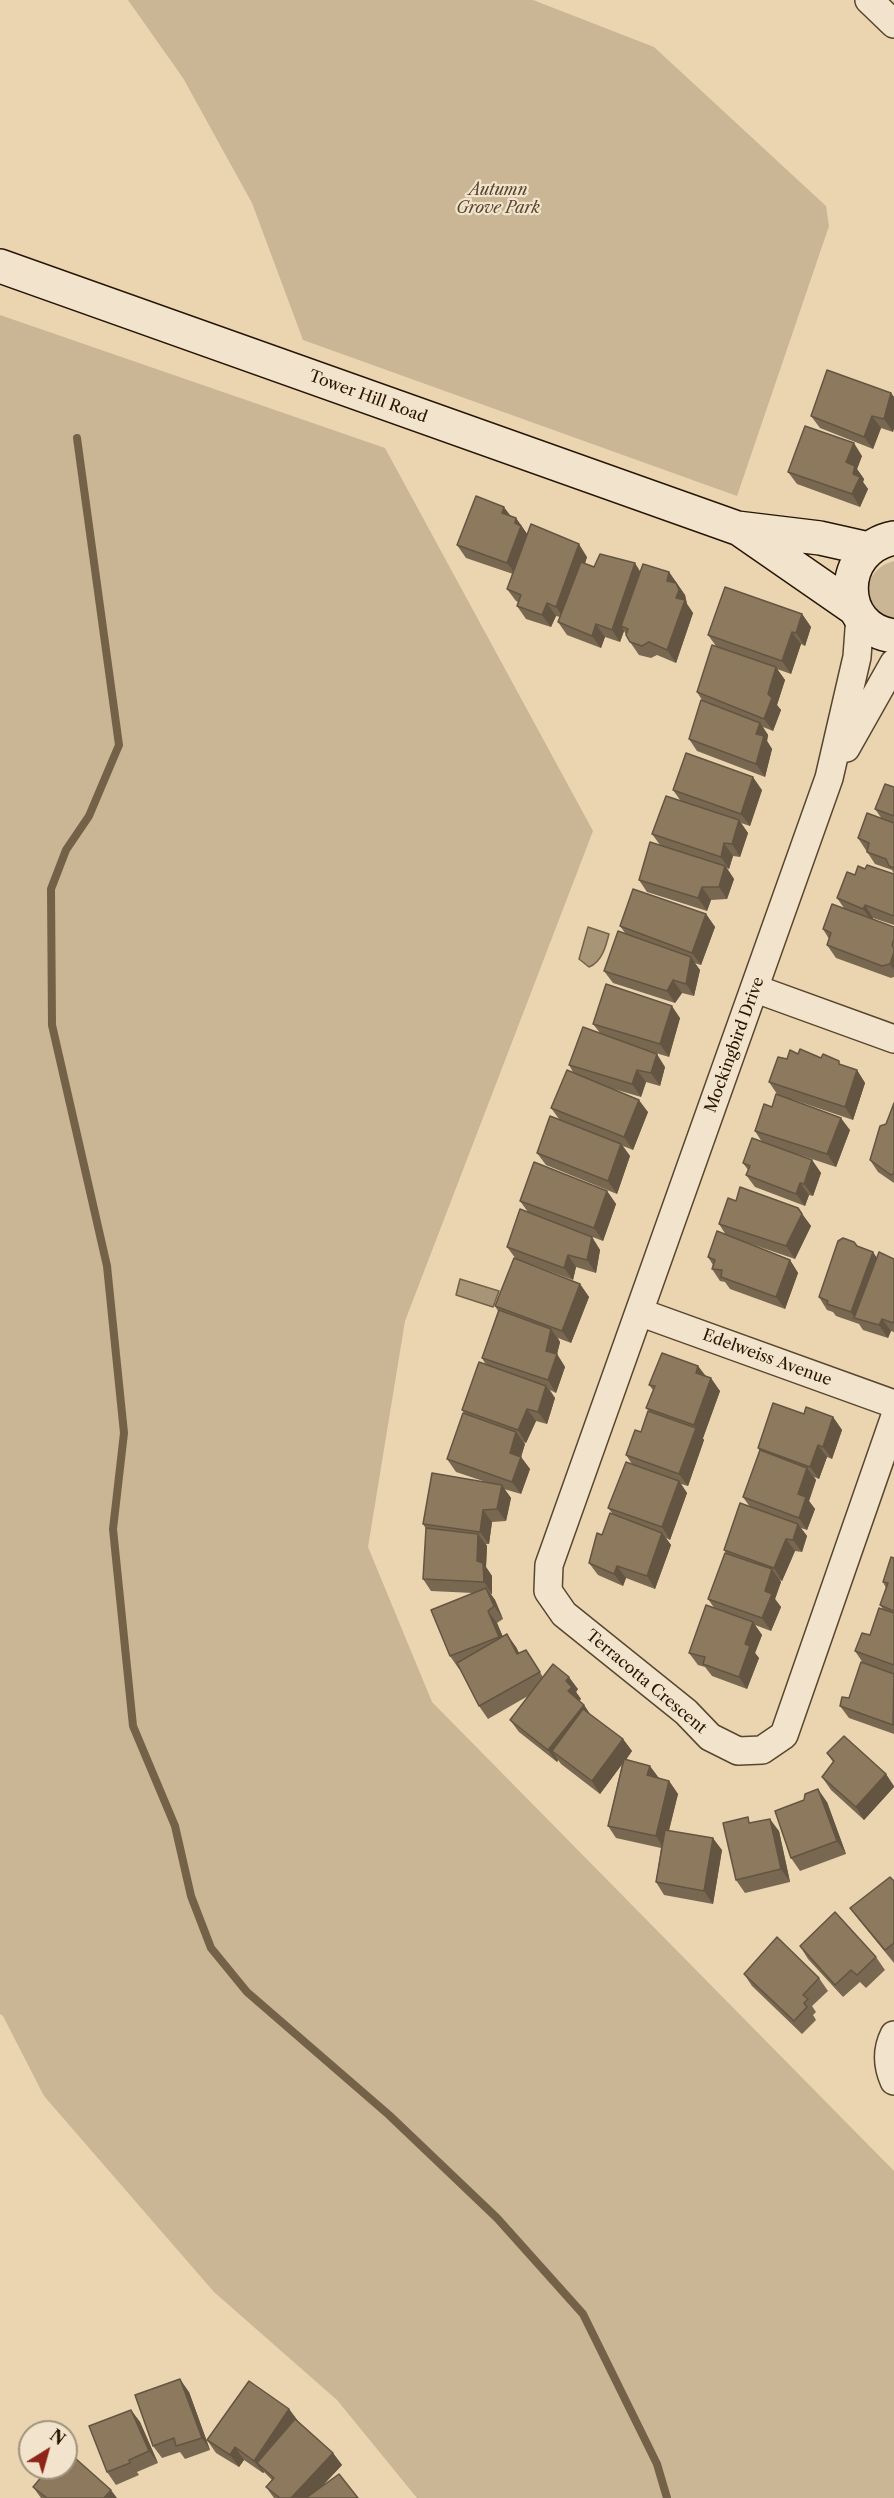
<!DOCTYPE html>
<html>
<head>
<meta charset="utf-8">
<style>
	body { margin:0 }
	#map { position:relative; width:894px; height:2498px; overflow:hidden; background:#ebd5b1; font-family:"Libre Caslon Text",serif }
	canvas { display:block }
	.north { position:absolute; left:18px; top:2420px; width:60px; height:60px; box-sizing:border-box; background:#f2e4cc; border:2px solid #a1927c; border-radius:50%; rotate:37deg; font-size:16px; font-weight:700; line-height:24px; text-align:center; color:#271604 }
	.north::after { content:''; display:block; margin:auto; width:21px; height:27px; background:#8f2418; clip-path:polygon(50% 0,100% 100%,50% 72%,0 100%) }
</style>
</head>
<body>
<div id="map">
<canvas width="894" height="2498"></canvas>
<div class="north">N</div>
</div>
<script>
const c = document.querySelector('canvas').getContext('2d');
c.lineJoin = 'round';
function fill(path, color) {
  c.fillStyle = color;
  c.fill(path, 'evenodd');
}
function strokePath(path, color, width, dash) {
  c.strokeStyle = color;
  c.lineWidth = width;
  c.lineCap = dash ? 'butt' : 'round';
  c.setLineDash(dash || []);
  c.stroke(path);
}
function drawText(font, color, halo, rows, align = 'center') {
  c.font = font + ' "Libre Caslon Text",serif';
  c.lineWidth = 4.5;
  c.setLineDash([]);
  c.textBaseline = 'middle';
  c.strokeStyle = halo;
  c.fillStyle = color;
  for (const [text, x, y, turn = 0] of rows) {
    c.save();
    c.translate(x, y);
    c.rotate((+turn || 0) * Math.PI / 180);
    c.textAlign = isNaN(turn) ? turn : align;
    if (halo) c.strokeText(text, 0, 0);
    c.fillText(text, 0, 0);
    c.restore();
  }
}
const green = new Path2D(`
	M128 0H533L654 47 826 206 829 226 737 496 303 340 252 203 183 78Z
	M0 315 385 448 593 831 405 1321 368 1547 432 1702 894 2171V2498H417L337 2400 214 2292 44 2096 3 2016 0 2014Z
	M894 561V619C859 611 860 570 894 561Z`);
const water = new Path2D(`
	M588 927 609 934C606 946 602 962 589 967L579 959Z
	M460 1279 499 1291 493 1307 456 1295Z`);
const stream = new Path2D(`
	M77 438 119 745 89 816 66 850 51 889 52 1025 107 1266 124 1433 113 1529 133 1726 175 1826 191 1896 211 1948 247 1992 389 2115 497 2218 583 2314 657 2464 667 2498`);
const street = new Path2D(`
	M869 0 894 24
	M860 616 857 657 829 778 549 1565 548 1591 564 1614 686 1712 710 1737 738 1751 762 1750 784 1735 894 1419
	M846 748 894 663
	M756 989 894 1039
	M639 1312 894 1404
	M894 2035C886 2051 887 2065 894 2081`);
const secondary = new Path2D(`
	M0 266 737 528 820 538 869 549
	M741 530 855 609
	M894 538C837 549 837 629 894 636`);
const wall = new Path2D(`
	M891 393 894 397V428L893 432 881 428 873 449 820 428 811 416Z
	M862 456 857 469 864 479 863 482 868 489 860 507 797 484 788 472Z
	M516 518 527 534 587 557 585 564 594 567 641 572H669L685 595 687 604 693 613 676 663 657 655 651 658 639 655 630 642 624 631 620 642 605 637 601 648 567 635 558 622 560 617 556 616 551 627 526 619 517 606 518 602 516 601 507 589 513 574 466 558 457 545Z
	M802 614 811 627 805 646 801 644 791 674 777 669 785 680 777 705 781 710 773 731 763 727 768 735 767 741 772 749 765 777 697 751 689 739 702 700 697 692 716 646 708 635Z
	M894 787V874L892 870 875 864 858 838 882 819 875 809Z
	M673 790H762L750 826 741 823 748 833 740 857 733 856 729 869 727 868 734 879 727 899 711 900 707 911 647 892 639 880 660 845 652 834 680 800Z
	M865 869 894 874V925L873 918V919L894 927V977L891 978 836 958 827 945 829 939 823 929 844 908 837 898 855 875Z
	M706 914 715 927 701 965 694 963 700 970 694 996 682 993 675 1003 613 983 604 971 625 933 620 926Z
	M680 1018 669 1057 636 1047 665 1067 660 1086 646 1082 641 1097 607 1087 648 1112 633 1150 623 1146 630 1156 617 1194 546 1165 537 1153 559 1119 551 1108 574 1074 569 1065 600 1033 593 1024Z
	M798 1054 821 1058 857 1070 865 1083 853 1120 791 1099 850 1130 836 1167 794 1153 812 1160 821 1173 813 1196 809 1195 805 1206 755 1187 746 1175 748 1170 743 1163 762 1142 755 1131 772 1107 777 1094 769 1082 787 1059Z
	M894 1103V1183L878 1172 870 1160 886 1124Z
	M607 1191 616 1204 603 1241 556 1223 592 1237 600 1250 596 1273 576 1267 573 1280 522 1261 580 1284 589 1297 571 1343 558 1338 560 1342 557 1354 565 1367 556 1393 550 1390 555 1398 547 1424 536 1421 526 1443 523 1442 525 1444 521 1457 530 1469 521 1494 504 1489 511 1498 506 1521 492 1522 489 1544H486L487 1546 486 1567 492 1576V1594H491L495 1600 503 1619 497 1623 503 1637 516 1647 519 1653 526 1650 543 1677 578 1689 576 1692 581 1699 579 1701 584 1705 590 1714 623 1739 632 1751 626 1760 659 1778 669 1781 678 1794 669 1831 722 1850 713 1904 664 1895 656 1882 661 1848 616 1838 608 1826 622 1764 600 1794 561 1764 558 1760 557 1762 519 1732 510 1720 528 1696 488 1719 479 1706 460 1669H459L450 1656 473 1593 431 1591 423 1579 426 1529 423 1524 486 1482 456 1472 447 1459 465 1414 462 1410 486 1365 482 1358 498 1311 495 1306 516 1259 507 1247 528 1212 520 1201Z
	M736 1201 807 1221 811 1226 795 1259 745 1242 790 1260 798 1273 785 1309 730 1289 725 1282 720 1281 712 1269 713 1265 708 1257 726 1235 719 1224Z
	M857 1246 873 1252 877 1258 894 1259V1332L891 1331 888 1338 863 1330 859 1324 836 1316 833 1312 827 1310 819 1297Z
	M698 1366 706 1376 720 1391 703 1438H702L704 1440 688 1486 681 1484 687 1493 670 1540 666 1538 671 1545 655 1589 626 1578 623 1586 598 1575 589 1563 613 1514 608 1508 632 1464 626 1455 641 1432 649 1411 646 1408 653 1390 649 1385Z
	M804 1414 833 1417 842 1430 832 1459 827 1457 819 1479 814 1477 816 1480 809 1501 815 1509 807 1530 801 1528 807 1536 802 1552 795 1551 782 1581 779 1580 781 1582 775 1599 781 1607 771 1631 755 1625 762 1635 755 1653 759 1658 747 1689 712 1676 705 1667 698 1665 689 1653 715 1609 708 1599 726 1553 724 1550 750 1507 743 1497 760 1451 758 1448Z
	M894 1558V1734L849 1718 840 1706 849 1698 863 1663 855 1651 870 1635 883 1609 880 1605 886 1588 883 1582Z
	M827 1753 886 1774 894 1786V1787L864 1820 831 1790 822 1777 833 1762Z
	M804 1800 827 1802 846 1854 800 1871 791 1858Z
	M752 1822 779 1831 790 1882 745 1893 736 1880Z
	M894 1881V1963L859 1920 850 1908Z
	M800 1946 876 1957 885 1970 866 1988 860 1982 843 1997 808 1959Z
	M744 1974 819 1978 828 1991 812 2006 816 2012 813 2015 816 2020 802 2034 752 1986Z
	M189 2392 210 2450 185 2459 180 2452 162 2458 153 2446Z
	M289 2409 298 2421 333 2453 342 2465 324 2484 358 2498H274L266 2487 272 2480 264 2472 263 2473 244 2460 239 2467 216 2453 207 2440Z
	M131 2410 140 2422 158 2463 137 2472 139 2475 116 2485 107 2472Z
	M33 2487 117 2498H41Z`);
const shadedWall = new Path2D(`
	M891 393 894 397V428L893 432 884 419Z
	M872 416 881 428 873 449 864 437Z
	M854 443 862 456 857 469 864 479 863 482 868 489 860 507 852 494 846 462Z
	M504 507 513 519 502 513Z
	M516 518 530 538 516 575 507 563Z
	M579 544 587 557 564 619 556 607Z
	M635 563 643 576 621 626 624 631 620 642 612 630Z
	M669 572 685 595 687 604 693 613 676 663 667 650 676 598 667 581Z
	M547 603 556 616 551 627 542 615Z
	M802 614 811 627 805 646 796 633Z
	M596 624 605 637 601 648 592 636Z
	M792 632 801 644 791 674 782 661Z
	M776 667 785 680 777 705 781 710 773 731 764 719 768 694Z
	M760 723 768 735 767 741 772 749 765 777 756 764V734Z
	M753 777 762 790 750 826 741 814Z
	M739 820 748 833 740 857 732 844Z
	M724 843 733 856 729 869 721 857Z
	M725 866 734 879 727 899 719 887Z
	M702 887 711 900 707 911 698 898Z
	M865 905 873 918 872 921 863 909Z
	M706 914 715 927 701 965 692 953Z
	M894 952V970L890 964Z
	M691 957 700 970 694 996 686 984Z
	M673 980 682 993 675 1003 667 991Z
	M672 1006 680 1018 669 1057 660 1044Z
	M657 1054 665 1067 660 1086 651 1073Z
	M637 1070 646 1082 641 1097 632 1084Z
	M857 1070 865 1083 853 1120 845 1107Z
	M639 1100 648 1112 633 1150 624 1137Z
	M841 1118 850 1130 836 1167 827 1154Z
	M621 1144 630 1156 617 1194 608 1181Z
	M812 1160 821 1173 813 1196 804 1184Z
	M800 1183 809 1195 805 1206 796 1194Z
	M607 1191 616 1204 603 1241 594 1228Z
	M798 1208 811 1226 795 1259 786 1246Z
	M592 1237 600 1250 596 1273 587 1260Z
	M873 1252 881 1265 855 1318 851 1312Z
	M568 1255 576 1267 573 1280 564 1268Z
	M790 1260 798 1273 785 1309 776 1297Z
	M580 1284 589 1297 571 1343 562 1331Z
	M882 1319 891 1331 888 1338 879 1325Z
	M551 1329 560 1342 557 1354 565 1367 556 1393 548 1380 546 1351Z
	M698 1366 707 1379 696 1373Z
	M711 1378 720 1391 703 1438 694 1425Z
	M546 1386 555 1398 547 1424 538 1412Z
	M527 1409 536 1421 526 1443 518 1430Z
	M833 1417 842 1430 832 1459 823 1447Z
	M696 1428 704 1440 688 1486 679 1474Z
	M516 1432 525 1444 521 1457 530 1469 521 1494 512 1482 510 1453Z
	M818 1445 827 1457 819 1479 810 1467Z
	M807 1468 816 1480 809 1501 815 1509 807 1530 799 1518 798 1494Z
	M679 1481 687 1493 670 1540 662 1527Z
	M502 1485 511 1498 506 1521 497 1509Z
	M483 1510 492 1522 489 1544 480 1532Z
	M798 1524 807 1536 802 1552 793 1540Z
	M662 1533 671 1545 655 1589 647 1576Z
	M478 1534 487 1546 486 1567 492 1576V1594L484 1582 477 1561Z
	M786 1539 795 1551 782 1581 774 1568Z
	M617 1566 626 1578 623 1586 614 1574Z
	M772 1569 781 1582 775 1599 781 1607 771 1631 762 1618 765 1591Z
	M486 1588 495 1600 503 1619 494 1606Z
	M488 1611 497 1623 508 1649 499 1637Z
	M753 1622 762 1635 755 1653 759 1658 747 1689 739 1677 745 1644Z
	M507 1634 516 1647 526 1667 517 1654Z
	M569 1677 578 1689 576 1692 581 1699 576 1704 568 1691 566 1681Z
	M584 1705 592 1717 552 1751 558 1760 557 1762 548 1750Z
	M623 1739 632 1751 600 1794 592 1781Z
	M650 1766 659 1778 647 1775Z
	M886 1774 894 1787 864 1820 856 1807Z
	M669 1781 678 1794 664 1849 656 1836Z
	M818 1789 827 1802 846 1854 837 1841Z
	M770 1819 779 1831 790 1882 781 1869Z
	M713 1838 722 1850 713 1904 704 1891Z
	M180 2379 189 2392 210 2450 202 2438Z
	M289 2409 298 2421 257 2463 264 2472 263 2473 254 2461Z
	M131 2410 140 2422 158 2463 149 2451Z
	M235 2447 244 2460 239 2467 230 2455Z
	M333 2453 342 2465 311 2498H291Z
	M111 2490 117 2498H104Z`);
const building = new Path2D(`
	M827 370 891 393 884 419 872 416 864 437 811 416Z
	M805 426 854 443 846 462 855 466 853 474 860 477 852 494 788 472Z
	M476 496 504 507 502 513 516 518 515 523 521 526 507 563 457 545Z
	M531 524 579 544 556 607 547 603 542 615 517 606 521 595 507 589Z
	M600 554 635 563 612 630 596 624 592 636 558 622 581 562 594 567Z
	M643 564 669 572 667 581 676 583 679 590 676 598 685 600 667 650 649 642 642 646 630 642 626 635 628 629 621 626Z
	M725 587 802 614 796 633 792 632 782 661 708 635Z
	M712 645 776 667 768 694 772 698 764 719 697 692Z
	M701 700 760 723 756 734 764 736 756 764 689 739Z
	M686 753 753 777 741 814 673 790Z
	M885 784 894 787V816L875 809Z
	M666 796 739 820 732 844 724 843 721 857 652 834Z
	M867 813 894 823V868L889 866 886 859 867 852 869 843 858 838Z
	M650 842 725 866 719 887H702L698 898 639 880Z
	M867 865 894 874V916L865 905 863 909 837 898 847 872 855 875 858 866 865 869Z
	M633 889 706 914 692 953 620 926Z
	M832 904 894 927V939L892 945 894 949V952L890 964 882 966 827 945 831 933 823 929Z
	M618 931 691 957 686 984 673 980 667 991 604 971Z
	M606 984 672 1006 660 1044 593 1024Z
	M583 1027 657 1054 651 1073 637 1070 632 1084 569 1065Z
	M800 1049 821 1058 823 1054 839 1061V1064L857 1070 845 1107 769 1082 778 1057 787 1059 790 1050 798 1054Z
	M567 1070 639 1100 624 1137 551 1108Z
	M776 1094 841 1118 827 1154 755 1131 764 1104 772 1107Z
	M894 1103V1173L891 1175 870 1160 880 1126 886 1124Z
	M550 1116 621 1144 608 1181 537 1153Z
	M752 1138 812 1160 804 1184 800 1183 796 1194 746 1175 750 1166 743 1163Z
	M534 1162 607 1191 594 1228 520 1201Z
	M740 1187 798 1208 802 1214 786 1246 719 1224 728 1198 736 1201Z
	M520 1209 592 1237 587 1260 568 1255 564 1268 507 1247Z
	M717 1231 790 1260 776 1297 721 1277 722 1270 712 1269 715 1260 708 1257Z
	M843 1238 854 1242 857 1246 873 1252 851 1312 827 1304 828 1301 819 1297 838 1241Z
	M879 1252 894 1259V1321L893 1323 882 1319 879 1325 854 1318Z
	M514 1258 580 1284 562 1331 495 1306Z
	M499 1310 551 1329 546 1351 557 1354 548 1380 482 1358Z
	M662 1353 698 1366 696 1373 711 1378 694 1425 646 1408 655 1386 649 1385Z
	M479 1362 546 1386 538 1412 527 1409 518 1430 462 1410Z
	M773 1403 804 1414 806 1407 833 1417 823 1447 818 1445 810 1467 758 1448Z
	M648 1411 696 1428 679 1474 626 1455 635 1430 641 1432Z
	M463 1413 516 1432 510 1453 521 1457 512 1482 447 1459Z
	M760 1450 807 1468 798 1494 806 1497 799 1518 743 1497Z
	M626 1462 679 1481 662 1527 608 1508Z
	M432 1473 502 1485 497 1509 483 1510 480 1532 423 1524Z
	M740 1503 798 1524 793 1540 786 1539 774 1568 724 1550Z
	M610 1513 662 1533 647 1576 617 1566 614 1574 589 1563 597 1533 602 1535Z
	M426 1528 478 1534 477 1561 483 1563 484 1582 423 1579Z
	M725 1553 772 1569 765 1591 772 1594 762 1618 708 1599Z
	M891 1557 894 1558V1611L880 1605 888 1583 883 1582Z
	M486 1588 494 1606 488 1611 499 1637 450 1656 431 1610Z
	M706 1605 753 1622 745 1644 750 1646 739 1677 703 1664 705 1657 689 1653Z
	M879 1608 894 1613V1665L855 1651 862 1633 870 1635Z
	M507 1634 517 1654 526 1650 540 1672 479 1706 457 1663Z
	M861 1662 894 1674 893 1725 840 1706 842 1697 849 1698Z
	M553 1664 569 1677 566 1681 572 1687 568 1691 584 1705 548 1750 510 1720Z
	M583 1709 623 1739 592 1781 552 1751Z
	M844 1736 886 1774 856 1807 822 1777 834 1761 827 1753Z
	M624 1759 650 1766 647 1775 669 1781 656 1836 608 1826Z
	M818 1789 837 1841 791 1858 775 1811 804 1800 805 1794Z
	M748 1817 749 1823 770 1819 781 1869 736 1880 723 1823Z
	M665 1830 713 1838 704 1891 656 1882Z
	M890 1877 894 1881V1943L885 1950 850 1908Z
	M835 1912 876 1957 857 1975 851 1970 835 1985 800 1946Z
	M777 1937 819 1978 803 1995 808 1999 804 2003 807 2007 794 2021 744 1974Z
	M180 2379 202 2438 176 2446 174 2438 153 2446 135 2395Z
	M249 2381 289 2409 254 2461 235 2447 230 2455 207 2440Z
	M131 2410 149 2451 129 2460 130 2463 107 2472 89 2426Z
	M295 2419 333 2453 291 2498H280L266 2487 274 2478 257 2463Z
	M66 2450 111 2490 104 2498H47L33 2487 49 2468H66Z
	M339 2474 358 2498H306Z`);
const parkNames = [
	["Autumn",498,190],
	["Grove Park",498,208]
];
const streetNames = [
	["Tower Hill Road",368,397,20],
	["Mockingbird Drive",735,1045,-70],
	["Edelweiss Avenue",767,1358,20],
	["Terracotta Crescent",646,1682,40]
];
fill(green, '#cab594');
fill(water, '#a89476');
strokePath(water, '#746248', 1.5);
strokePath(stream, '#746248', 8);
strokePath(street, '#58462f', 30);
strokePath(secondary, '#271604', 36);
strokePath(street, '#f2e4cc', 27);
strokePath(secondary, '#f2e4cc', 33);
fill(wall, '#796851');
fill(shadedWall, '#635542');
fill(building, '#8d795e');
strokePath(building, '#635542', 1.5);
drawText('italic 16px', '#58462f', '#f2e4cc', parkNames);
drawText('16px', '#271604', '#f2e4cc', streetNames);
</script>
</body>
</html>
